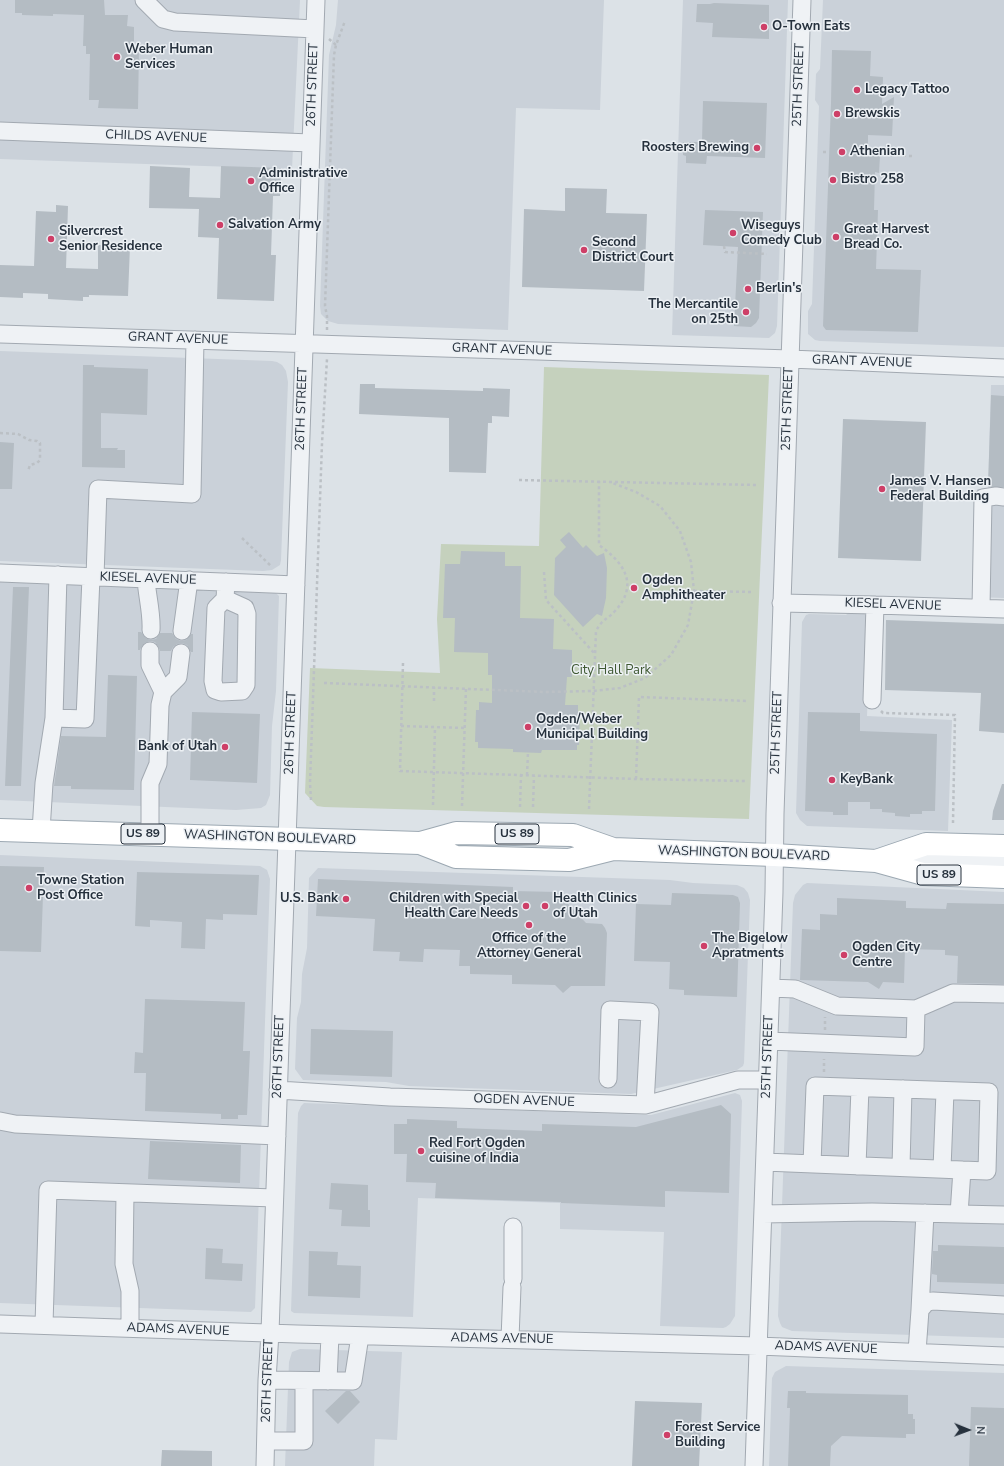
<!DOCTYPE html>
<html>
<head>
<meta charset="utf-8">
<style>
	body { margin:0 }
	#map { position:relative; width:1004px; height:1466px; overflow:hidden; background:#dce2e7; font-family:"Nunito Sans",sans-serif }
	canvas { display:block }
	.north { position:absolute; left:948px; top:1410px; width:40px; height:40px; -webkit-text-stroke:3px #ecf0f4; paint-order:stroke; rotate:91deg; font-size:11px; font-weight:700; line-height:16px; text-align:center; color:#26313d }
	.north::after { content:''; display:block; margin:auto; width:14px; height:18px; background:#26313d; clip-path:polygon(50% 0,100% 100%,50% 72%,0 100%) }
</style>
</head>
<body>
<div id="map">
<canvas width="1004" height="1466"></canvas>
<div class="north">N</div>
</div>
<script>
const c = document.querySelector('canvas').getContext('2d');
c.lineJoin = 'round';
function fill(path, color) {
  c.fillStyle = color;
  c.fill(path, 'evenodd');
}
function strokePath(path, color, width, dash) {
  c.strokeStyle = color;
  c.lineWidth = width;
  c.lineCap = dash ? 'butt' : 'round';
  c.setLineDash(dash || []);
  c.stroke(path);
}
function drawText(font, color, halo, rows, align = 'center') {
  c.font = font + ' "Nunito Sans",sans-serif';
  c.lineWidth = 3;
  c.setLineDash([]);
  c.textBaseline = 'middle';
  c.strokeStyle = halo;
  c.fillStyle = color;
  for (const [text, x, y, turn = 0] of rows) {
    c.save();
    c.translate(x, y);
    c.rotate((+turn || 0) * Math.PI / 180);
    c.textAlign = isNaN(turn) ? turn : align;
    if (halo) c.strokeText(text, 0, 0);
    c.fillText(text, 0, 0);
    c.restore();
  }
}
const built = new Path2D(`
	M0 0H300L292 169 0 159Z
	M338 0H604L600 110 516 108 508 330 338 324 328 321 321 314 320 306 329 55 336 25Z
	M683 0H788L777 326 775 333 769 338 672 335Z
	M823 0H1004V347L820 341 815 340 808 334V311L812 304 819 106 815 100 816 74 820 69Z
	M0 351 272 361 277 362 282 365 286 371 288 382 281 560 280 565 272 570 263 571 0 561Z
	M991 385H1004V598L974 597 977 489H988Z
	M0 582 276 593 279 596 276 691 272 726 270 795 266 805 261 808 236 810 0 800Z
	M851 611 871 612 867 716 952 720 948 831 807 826 800 820 796 813 802 622 806 615 809 614 846 615Z
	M0 855 260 866 267 870 270 879 255 1308 251 1312 0 1303Z
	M318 868 670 880 693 883 737 885 744 888 748 893 750 900 744 1063 743 1066 737 1070 631 1094 409 1086 386 1082 303 1080 295 1069 297 1018 301 1002 302 974 307 948 309 878Z
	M807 883 1004 892V1338L792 1331 782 1327 780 1323 778 1316 793 903 795 895 803 885Z
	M735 1093 740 1095 742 1101 735 1316 730 1324 726 1327 723 1328 660 1326 664 1232 560 1229V1203L418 1198 413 1317 294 1313 291 1311 298 1113 301 1106 304 1103 651 1115Z
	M300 1349 402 1352 397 1440 375 1439 374 1466H285L289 1362 292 1352Z
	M786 1366 1004 1373V1466H769L772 1378 775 1372Z`);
const green = new Path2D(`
	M544 367 769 375 749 819 324 807 317 806 305 793 310 668 440 673 437 619 441 544 539 546Z`);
const building = new Path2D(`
	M15 0H104L105 15H128L127 26 134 27V47H139L138 109 98 108 99 100H89L90 54H86V46H83L84 15 53 14V16L22 15V13H15Z
	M714 3 769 5V39L712 37 713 23 696 22 697 4H710Z
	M832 50 871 51 870 76 883 77 882 104 894 97 892 136 868 135V156H880L879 173 875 172 874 210H878L876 269 921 270 918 332 826 330 823 326 831 103Z
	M703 101 767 103 765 158 707 156 706 164 686 163V156L683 155V142H702Z
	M150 166 190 168 189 197 220 198 221 166 281 168 280 196H273L271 255H276L274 301 217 299 219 238 198 237 199 209 149 208Z
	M565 188 607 189 606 213 647 214 644 291 522 287 524 209 565 211Z
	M56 205 68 206 66 268 98 269V245L130 246 128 296 89 295V297H83V301L48 299V294L23 293V298L0 297V265L34 266 36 211 56 212Z
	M705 210 763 212 759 318 756 323 751 327 734 326 738 247 703 245Z
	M83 365H94V367L148 369 147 415 101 413V448H118L117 450H125V468L82 467Z
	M360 384H375V388L483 391V388L510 389 509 417 492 416V423H488L486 473 449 472V418L359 414Z
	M991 395 1004 396V487H988Z
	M843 419 926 422 921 561 838 558Z
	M0 442 14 443 12 489H0Z
	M569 532 583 548 586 545 597 556 604 553 607 568 606 598 602 616 597 614 583 627 554 595 555 558 566 547 560 540Z
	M461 551 505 552V566H521L520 618 554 619 553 649 572 650V677H567L565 705H578V713H580L579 745H577V750H542L541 753 513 752V749L478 748V742H475L476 710H479V702L492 703V675H488V653L454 652 455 618H443L445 564H460Z
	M13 587H29L21 786H5Z
	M886 620 1004 624V733L979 731 981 693 885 690Z
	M138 632H141L146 638 150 640 156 639 160 633H172L176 639 181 641 186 640 191 634H193V652H191L187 645 182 643 177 644 173 647 171 651H160L158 646 155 642 150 641 145 643 142 646 140 650H138Z
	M108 675 137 676 134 790 71 789V786H54L61 736 106 737Z
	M192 712 260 714 257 783 190 780Z
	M808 712 860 713V731L937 734 935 811H922V814H910V817L895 816V813L882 812V809H870V802H848V815H833V812L805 811Z
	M1002 784H1004V820H992L993 811Z
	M0 866 44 867 41 952 0 951Z
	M137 872 259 875 257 915 223 914V920L206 919 205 949 181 948 182 922 150 920V927L135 926Z
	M318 879 513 887V891L557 892 586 923 602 924 605 928 607 933 605 986H571L563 993 555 985 512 984V975L470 974V966H459L460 950 424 949 423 962 399 961 400 952 373 951 375 919 316 916Z
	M672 893 733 895 738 897 740 903 737 997 684 995V990L669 989 670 962 634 961 636 904 671 905Z
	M837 898 906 901V908L946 909 947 903 1004 904V984L957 983 958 956 945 955V950L905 949 904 983 883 982 879 989 868 982 800 980 802 929 820 930V914L837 915Z
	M145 999 245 1002 243 1051H250L247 1115H238V1119H221V1114L145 1111 146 1073H134L135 1052 143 1053Z
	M311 1029 393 1031 392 1077 310 1074Z
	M721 1105 731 1114 729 1193 665 1191V1207L561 1203V1202L435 1198 436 1183 406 1182 407 1154H394V1124H407V1119L457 1121V1128L542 1131V1124L636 1127Z
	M150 1141 241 1145 240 1183 148 1179Z
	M331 1183 368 1185V1210H370V1227L341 1226 342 1210 329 1209Z
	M938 1245 1004 1247V1284L937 1282V1275L932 1274V1271L933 1251H938Z
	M206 1248 223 1249 222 1263 243 1264 242 1281 205 1279Z
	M309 1251 338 1252 337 1265 361 1266 360 1298 308 1296Z
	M346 1391H350L360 1402 338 1424 325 1411Z
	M788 1391H806V1393L908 1395V1414H913V1419H915V1434H906V1438L842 1436 831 1446 830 1466H788L790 1408H787Z
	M635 1401 702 1403 699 1466H632Z
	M971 1407 1004 1408V1466H969Z
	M162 1450 212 1451V1466H161Z`);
const path = new Path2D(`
	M329 39 336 45
	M823 152H827
	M855 154 912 156
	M724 246 725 252 767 254
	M327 330V316L325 306 334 55 336 45 345 21
	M0 433 18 434 29 440 37 441 40 443V460L37 463 30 465 28 471
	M519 480 757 485
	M242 538 272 567
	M544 572 546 600 595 654
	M694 591 753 592
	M403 663 400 771 636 779 745 781
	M324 683 544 692 593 691 620 688 645 678 671 655 688 625 694 591 691 562 680 531 660 506 636 492 610 482
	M434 701V687
	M881 711 883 713 955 715 953 823
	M401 726 465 728
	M592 729 637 730
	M527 775 528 752
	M636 779 639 697 748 701
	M311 800 310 783 322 443 327 359
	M433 805 435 727
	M462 806 466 688
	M520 807 521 775
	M533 807 534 776
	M589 809 596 631C603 618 607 620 615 611 640 584 623 562 599 545V481
	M825 1030V1017
	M824 1072V1059`);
const minor = new Path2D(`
	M144 0 163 19 175 22 315 29
	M0 131 311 143
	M0 334 790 359 1004 368
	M0 573 296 585
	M58 575 54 718 85 719 91 577
	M95 577 98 489 192 494 195 340
	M146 579C147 596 152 613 151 630
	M225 599 245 608 247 614 246 685 242 691 221 692 215 690 213 681 216 608 225 599 226 582
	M781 603 875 605 1004 609
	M981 608 983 498 996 496 1004 497
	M182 631 189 580
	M150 651V665L163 692
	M872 700 875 605
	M41 831 44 783 54 718
	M150 834V783L158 764 160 705 163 692 178 677 181 653
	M894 861 1004 863
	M916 1009 953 993 1004 994
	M769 1041 915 1047 916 1009 837 1006 795 989 771 988
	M608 1079 610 1010 650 1012 645 1105
	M278 1090 390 1097 645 1105 738 1080H767
	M0 1121 15 1124 277 1136
	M765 1162 789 1163 962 1170 987 1171 989 1092 815 1086 812 1164
	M857 1166 860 1088
	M901 1167 903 1089
	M942 1169 945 1091
	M125 1193 124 1264 130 1291V1328
	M763 1214 872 1212 1004 1215
	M959 1214 962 1170
	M513 1279V1227
	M920 1310 925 1213
	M0 1324 297 1334 758 1346 1004 1356
	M44 1325 48 1190 274 1198
	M510 1339 512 1287
	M917 1352 920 1310 927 1302 933 1301 1004 1305
	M267 1380 353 1381 360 1336
	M328 1381 330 1335
	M266 1441H304V1381
	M265 1466 267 1380 270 1333 316 0
	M754 1466 774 892 775 814 802 0`);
const major = new Path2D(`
	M0 830 420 843 456 833 573 835 613 849
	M420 843 456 857 569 860 613 849 774 855 876 861 923 874 1004 877
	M876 861 926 844 1004 846`);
const markers = [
	[764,27,4,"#ce3f67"],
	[117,57,4,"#ce3f67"],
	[857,90,4,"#ce3f67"],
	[837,114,4,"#ce3f67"],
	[757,148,4,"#ce3f67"],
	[842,152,4,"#ce3f67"],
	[833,180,4,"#ce3f67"],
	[251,181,4,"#ce3f67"],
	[220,225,4,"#ce3f67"],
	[733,233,4,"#ce3f67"],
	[836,237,4,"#ce3f67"],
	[51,239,4,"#ce3f67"],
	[584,250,4,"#ce3f67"],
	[748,289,4,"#ce3f67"],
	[746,312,4,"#ce3f67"],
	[882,489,4,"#ce3f67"],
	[634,588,4,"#ce3f67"],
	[528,727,4,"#ce3f67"],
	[225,747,4,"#ce3f67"],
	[832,780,4,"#ce3f67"],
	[29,888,4,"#ce3f67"],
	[346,899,4,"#ce3f67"],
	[526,906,4,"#ce3f67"],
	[545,906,4,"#ce3f67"],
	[529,925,4,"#ce3f67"],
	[704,946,4,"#ce3f67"],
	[844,955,4,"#ce3f67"],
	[421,1151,4,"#ce3f67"],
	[667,1435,4,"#ce3f67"]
];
const shields = [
	[143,834,44],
	[517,834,44],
	[939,875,44]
];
const shieldNames = [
	["US 89",143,834],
	["US 89",517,834],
	["US 89",939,875]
];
const poiNames = [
	["O-Town Eats",772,27],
	["Weber Human",125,50],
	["Services",125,65],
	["Legacy Tattoo",865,90],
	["Brewskis",845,114],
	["Roosters Brewing",749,148,"right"],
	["Athenian",850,152],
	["Administrative",259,174],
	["Office",259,189],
	["Bistro 258",841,180],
	["Salvation Army",228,225],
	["Wiseguys",741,226],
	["Comedy Club",741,241],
	["Great Harvest",844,230],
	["Bread Co.",844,245],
	["Silvercrest",59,232],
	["Senior Residence",59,247],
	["Second",592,243],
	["District Court",592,258],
	["Berlin's",756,289],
	["The Mercantile",738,305,"right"],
	["on 25th",738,320,"right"],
	["James V. Hansen",890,482],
	["Federal Building",890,497],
	["Ogden",642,581],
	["Amphitheater",642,596],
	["Ogden/Weber",536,720],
	["Municipal Building",536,735],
	["Bank of Utah",217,747,"right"],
	["KeyBank",840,780],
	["Towne Station",37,881],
	["Post Office",37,896],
	["U.S. Bank",338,899,"right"],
	["Children with Special",518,899,"right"],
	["Health Care Needs",518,914,"right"],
	["Health Clinics",553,899],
	["of Utah",553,914],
	["Office of the",529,939,"center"],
	["Attorney General",529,954,"center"],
	["The Bigelow",712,939],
	["Apratments",712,954],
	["Ogden City",852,948],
	["Centre",852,963],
	["Red Fort Ogden",429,1144],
	["cuisine of India",429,1159],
	["Forest Service",675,1428],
	["Building",675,1443]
];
const streetNames = [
	["26TH STREET",313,85,-88],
	["25TH STREET",799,85,-88],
	["CHILDS AVENUE",156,137,2],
	["GRANT AVENUE",178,339,2],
	["GRANT AVENUE",502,350,2],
	["GRANT AVENUE",862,362,2],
	["26TH STREET",302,409,-88],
	["25TH STREET",788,409,-88],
	["KIESEL AVENUE",148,579,2],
	["KIESEL AVENUE",893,605,2],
	["26TH STREET",291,733,-88],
	["25TH STREET",777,733,-88],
	["WASHINGTON BOULEVARD",270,838,2],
	["WASHINGTON BOULEVARD",744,854,2],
	["26TH STREET",279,1057,-88],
	["25TH STREET",768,1057,-88],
	["OGDEN AVENUE",524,1101,2],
	["ADAMS AVENUE",178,1330,2],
	["ADAMS AVENUE",502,1339,1],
	["ADAMS AVENUE",826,1348,2],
	["26TH STREET",268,1381,-88]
];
const parkNames = [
	["City Hall Park",611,671]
];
fill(built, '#cad1d9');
fill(green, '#c5d1bd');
fill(building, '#b4bcc3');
strokePath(minor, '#a2a9b1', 19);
strokePath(major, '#9ca8b2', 24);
strokePath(path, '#bbc0c5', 2.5, [3, 3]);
strokePath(minor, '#eff2f5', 17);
strokePath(major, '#fff', 22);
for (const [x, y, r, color] of markers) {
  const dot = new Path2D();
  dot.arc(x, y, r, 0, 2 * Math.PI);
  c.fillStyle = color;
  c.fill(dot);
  strokePath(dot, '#ecf0f4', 1.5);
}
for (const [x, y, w] of shields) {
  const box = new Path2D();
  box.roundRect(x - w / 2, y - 10, w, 20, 3);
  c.fillStyle = '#ecf0f4';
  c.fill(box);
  strokePath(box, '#26313d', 1);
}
drawText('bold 12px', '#26313d', null, shieldNames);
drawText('bold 13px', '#26313d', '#ecf0f4', poiNames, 'left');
drawText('13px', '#26313d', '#ecf0f4', streetNames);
drawText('13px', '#3f5933', '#ecf0f4', parkNames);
</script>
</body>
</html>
